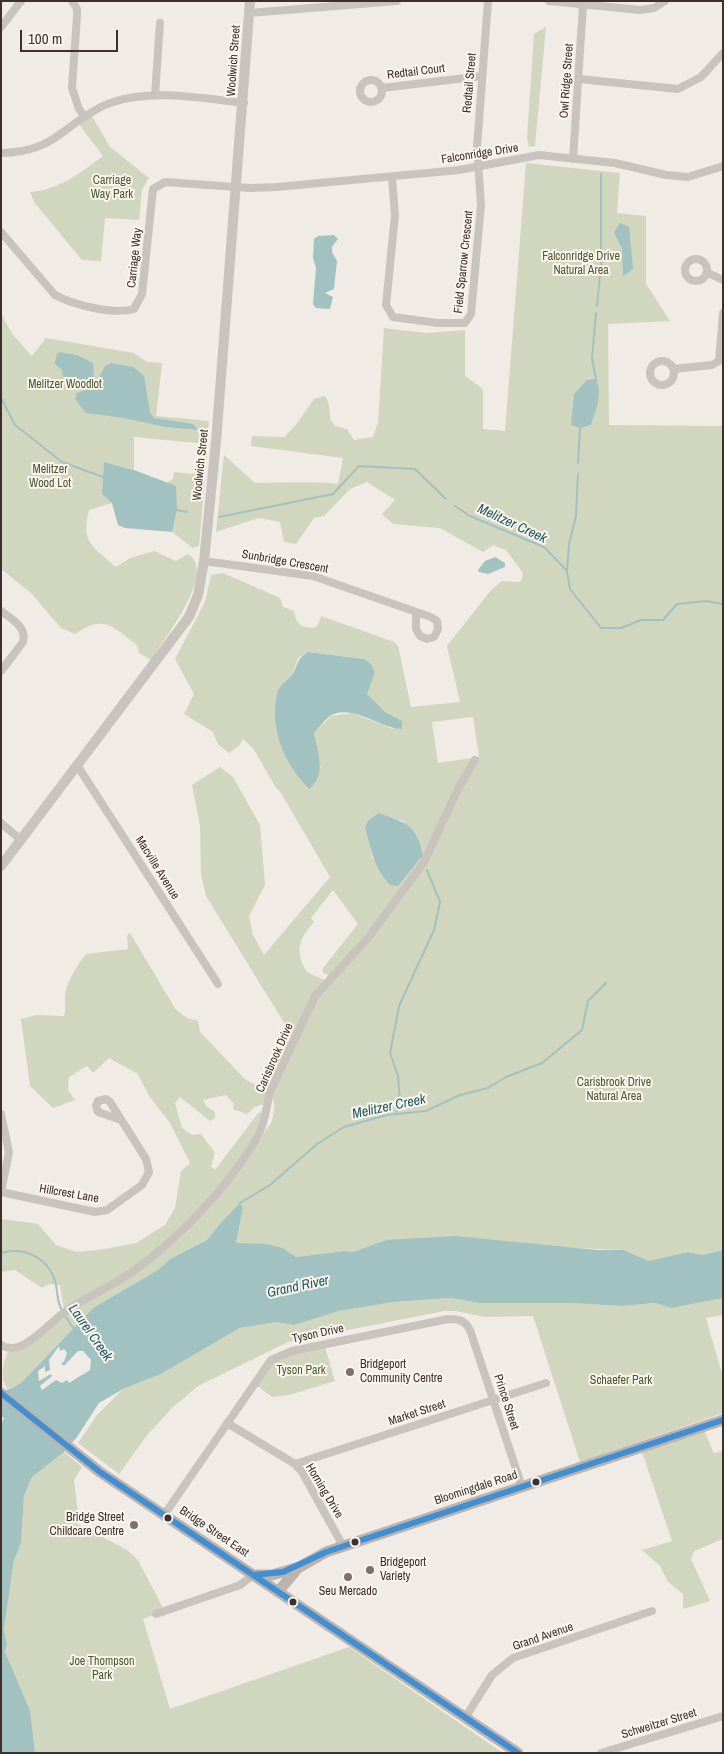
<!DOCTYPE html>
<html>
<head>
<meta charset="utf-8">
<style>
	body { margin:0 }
	#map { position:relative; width:724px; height:1754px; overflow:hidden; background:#f0ebe5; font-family:"Archivo Narrow",sans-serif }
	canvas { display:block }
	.frame { position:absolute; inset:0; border:2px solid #3b302b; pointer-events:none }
	.scale { position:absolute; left:20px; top:30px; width:98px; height:22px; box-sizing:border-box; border:2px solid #3b302b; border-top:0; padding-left:6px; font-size:15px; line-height:18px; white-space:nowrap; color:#3b302b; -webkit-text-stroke:4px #fbf5ee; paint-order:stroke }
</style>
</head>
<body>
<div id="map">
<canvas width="724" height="1754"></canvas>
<div class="frame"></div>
<div class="scale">100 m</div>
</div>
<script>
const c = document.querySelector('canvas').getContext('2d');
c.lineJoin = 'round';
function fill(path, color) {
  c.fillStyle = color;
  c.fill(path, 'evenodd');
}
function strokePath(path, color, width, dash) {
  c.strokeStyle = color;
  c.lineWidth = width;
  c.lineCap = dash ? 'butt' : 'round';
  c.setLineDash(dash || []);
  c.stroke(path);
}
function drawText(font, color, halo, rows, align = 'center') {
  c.font = font + ' "Archivo Narrow",sans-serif';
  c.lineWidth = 4;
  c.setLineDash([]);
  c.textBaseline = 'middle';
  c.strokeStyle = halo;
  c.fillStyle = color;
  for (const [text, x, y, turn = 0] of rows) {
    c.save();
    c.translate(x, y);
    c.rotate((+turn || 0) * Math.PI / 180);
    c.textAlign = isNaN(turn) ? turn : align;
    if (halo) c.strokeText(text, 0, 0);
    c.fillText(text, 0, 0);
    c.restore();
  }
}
const green = new Path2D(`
	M546 27 535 146 529 147 527 138 534 34Z
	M90 113 110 147 149 178 142 190 139 220 105 218 101 261 82 260 34 202 30 192C59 190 80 173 103 156L78 123Z
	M526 163 620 173 617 213 646 216V284L670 321 608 324 609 425 723 426V1250L702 1255 688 1252 647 1261 624 1250 386 1240 353 1252 344 1251 296 1257 283 1248 266 1244H236L243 1208 218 1226 207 1240 170 1259 158 1270 93 1308 21 1383 7 1389C0 1376 2 1365 8 1352L15 1351 30 1344 80 1304 121 1282 180 1238 224 1189 271 1123C273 1117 275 1109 274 1103 271 1093 266 1087 268 1077 270 1061 283 1045 288 1029L206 896 201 874 200 826 192 785 220 767 233 777 260 825 265 885 249 916 253 935 264 955 330 877 281 793 275 786 253 748 243 739 239 746 229 753 218 744 213 732 184 714 194 694 175 659 205 602 211 575 223 573 280 598 283 607 294 611C297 625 300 627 314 628L318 625 321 616 394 642 398 646 411 707 460 702 447 646 491 590 502 581 519 582 522 579 523 573 506 550 493 545 483 552 440 528 393 524 382 514 395 500 367 482 350 489 324 516 314 518 296 544 284 542 280 522 259 518 216 532 224 455 255 483C283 483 310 481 338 484L343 458 251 446 252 436 284 437 295 426 314 399 325 396C333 407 326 415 335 426L347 429 354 440 373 437 378 423 384 328 426 333 465 330V376L483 389V429L505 431ZM308 652 364 659 375 673 366 694 385 712 393 729 352 713 331 716 314 733 321 769 279 689 292 675 298 658ZM473 717 479 757 438 763 432 722ZM379 813 405 822 373 860 365 828ZM333 890 358 924 323 968V973L335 977 330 983 307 972C294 951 299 939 314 922L311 918Z
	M1 314 13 335 32 356 46 338 134 353 147 362 162 363 156 416 209 421 207 444 134 437V470L104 462 112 503 89 510C80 543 94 547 116 567L130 558 154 551 176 561 188 554C218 572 163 640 151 660L139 653 137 645C112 626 104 614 75 634L61 628 31 593 1 569Z
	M207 455 199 546 193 548 172 532 177 510 168 482 173 479 174 472 193 474Z
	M130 933 176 1010 187 1018 198 1021 200 1032 246 1080 267 1091 263 1104 255 1107 247 1114 233 1109 234 1104 226 1095 203 1100 206 1106 215 1112V1118L210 1121 180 1097 175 1103 182 1128 192 1135 201 1134 215 1153 211 1166 215 1170 259 1112 263 1114C237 1178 178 1239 121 1277 103 1289 83 1299 64 1309L60 1285 49 1284 42 1288 15 1270 1 1272V1219L38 1224 56 1245 77 1252 105 1249 136 1243 165 1225 175 1208 181 1171 190 1163 170 1123 149 1096 138 1074 109 1058 93 1073 87 1066 69 1077 68 1090 75 1100 53 1108 30 1086 21 1019 37 1015 64 1016C66 1009 65 1004 65 997 65 985 79 962 86 954L128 949 127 936Z
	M450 1298 479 1303H570L622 1306 655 1303 678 1307 723 1298V1315L706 1318 723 1377V1413L580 1462 533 1316 486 1317 455 1311H444L288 1342 198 1386 172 1408 148 1434 119 1474 78 1443 97 1415 123 1389 161 1374 240 1328 276 1322 294 1325 339 1311 394 1302Z
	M325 1347 335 1381 289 1395 272 1397 256 1385 271 1362 294 1353Z
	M703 1428 714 1453 723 1451V1539L694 1551 691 1559 710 1601 683 1609V1594L668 1582 660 1566 642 1550 672 1541 641 1449Z
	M64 1452 82 1467 74 1480 78 1513 74 1522 127 1550 138 1560 164 1610 143 1619 170 1709 349 1647 503 1753H35L5 1652 7 1644 4 1629 14 1560 21 1543 24 1496 32 1477Z`);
const water = new Path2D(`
	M620 223 629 227 633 269 623 276 622 249 614 232Z
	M334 235 338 239 332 247V252L337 261 334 289 325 293 333 297 330 309 316 308 313 304 316 268 313 258 314 239 318 236Z
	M59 352 77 355 93 363 94 378 85 383 63 376 62 370 55 364 56 356Z
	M111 363 133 367 144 376 150 413 154 418 193 424 198 430 166 427 124 418 86 413 75 399 77 393 94 387 105 366Z
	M596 379C603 393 596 410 591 425L580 428 571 425 574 394 587 380Z
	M104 462 134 470 176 486 177 510 172 532 125 528 118 525 112 503 102 494Z
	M495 557 505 563V567L488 574 479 572 478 570 485 561Z
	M308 652 364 659 371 664 375 673 367 694 385 712 402 721V729C380 729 352 703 330 716 324 720 319 728 314 733 318 753 327 775 309 789 284 763 268 727 278 691 280 685 287 681 291 676 299 666 295 660 308 652Z
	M379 813C407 823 416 825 423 855L398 886 390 885C374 868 371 850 365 828L368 821Z
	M240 1203 243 1208 236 1243 266 1244 283 1248 296 1257 344 1251 353 1252 386 1240 455 1236 597 1250H624L648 1261 688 1252 702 1255 723 1250V1298L672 1308 655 1303 622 1306 570 1303H479L450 1298 394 1302 339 1311 294 1325 276 1322 240 1328 161 1374 123 1389 99 1403 77 1437 64 1452 32 1477 24 1496 21 1543 14 1560 4 1629 7 1644 5 1652 30 1711 35 1753H1V1425L4 1418 1 1416V1393L21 1383 93 1308 158 1270 170 1259 207 1240 218 1226ZM59 1346 60 1351 64 1349 67 1353 64 1362 61 1363 64 1366 78 1351H83L91 1360 90 1370 69 1383 67 1380 62 1383 56 1380 42 1390 40 1386 52 1376 51 1374 39 1381 38 1371 45 1366V1372L50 1370 49 1360Z`);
const stream = new Path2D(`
	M597 306 601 265V174
	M596 379 592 358 596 313
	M1 398 15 425 62 462 103 477
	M578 463 580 428
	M578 474 576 516 569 544 567 571 570 589 601 628H621L641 620H663L677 604 706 601 723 604
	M455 506 470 516 544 547 567 571
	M177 510 187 512
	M219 517 333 494 359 466 415 469 446 499
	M396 1113 400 1102 398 1076 390 1053 399 1006 434 930 440 902 427 870
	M240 1203 270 1185 317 1144 344 1127 387 1115 426 1111 460 1095 488 1088 506 1077 542 1063 582 1030 588 1001 606 983
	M1 1253C26 1246 50 1259 56 1285 58 1295 57 1304 63 1312
	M65 1316 74 1329`);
const minor = new Path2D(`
	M72 1 77 9V16L72 88 79 109 85 117
	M549 1 640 10 654 8 665 1
	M249 13 397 1
	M1 27 21 1
	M579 79 678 89 701 77 723 53
	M360 91a11 11 0 1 1 22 0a11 11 0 1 1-22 0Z
	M382 88 482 76
	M155 95 160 23
	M1 153C56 152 61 126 103 106 145 87 200 98 244 103
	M573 159 583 5
	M392 177 395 215 386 305 393 317 438 323H465L471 314 481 205 477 147 488 1
	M1 232 55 295C74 305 113 315 134 309L142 294 153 189 165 182 251 188 277 187 459 170 539 155 615 163 666 175 688 177 723 166
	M685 270a11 11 0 1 1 22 0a11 11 0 1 1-22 0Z
	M708 273 723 280
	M650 373a12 12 0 1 1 24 0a12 12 0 1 1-24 0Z
	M674 369 712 365 719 361 723 313
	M204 561 313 576 431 617 437 621 438 629 434 637 427 639 420 636 416 629V613
	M1 611C12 619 27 627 23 642L1 671
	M77 765 218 984
	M1 823 20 839
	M1 1114 9 1152 1 1192
	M1 1192 95 1212 107 1210 142 1185 149 1172 146 1159 110 1102 106 1099 98 1101 96 1106 98 1112 121 1120
	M1 1345C20 1358 46 1326 61 1315 81 1299 105 1290 126 1276 173 1245 232 1184 258 1135 266 1121 266 1106 270 1092L315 996 368 938 424 862 459 787 475 760
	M227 1423 295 1464 302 1472 343 1546
	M295 1464 546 1383
	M164 1515 271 1360 292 1351 448 1319C458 1319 465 1320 470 1330L522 1487
	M156 1614 240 1585 253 1575
	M465 1718 492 1675 513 1658 652 1611
	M601 1753 723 1716`);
const tertiary = new Path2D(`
	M1 866 189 617 198 595 204 561 216 442 250 1`);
const secondary = new Path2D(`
	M1 1393 100 1472 518 1753
	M253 1575H272L296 1568
	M278 1592 298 1568 326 1552 723 1420`);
const bus1 = new Path2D(`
	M1 1393 100 1472 518 1753
	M253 1575 283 1572 326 1552 723 1420`);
const markers = [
	[350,1372,5,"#7a716c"],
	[536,1482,4.5,"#3b302b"],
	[168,1518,4.5,"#3b302b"],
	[134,1525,5,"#7a716c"],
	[355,1542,4.5,"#3b302b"],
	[370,1570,5,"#7a716c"],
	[348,1577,5,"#7a716c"],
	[293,1602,4.5,"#3b302b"]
];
const streetNames = [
	["Woolwich Street",234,61,-86],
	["Redtail Court",416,72,-7],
	["Owl Ridge Street",567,81,-86],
	["Redtail Street",470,83,-85],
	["Falconridge Drive",480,154,-9],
	["Carriage Way",135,258,-84],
	["Field Sparrow Crescent",464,262,-84],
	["Woolwich Street",201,465,-84],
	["Sunbridge Crescent",285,562,10],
	["Macville Avenue",157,868,58],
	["Carisbrook Drive",275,1058,-66],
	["Hillcrest Lane",69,1194,10],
	["Tyson Drive",318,1334,-12],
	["Prince Street",506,1402,72],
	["Market Street",417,1413,-18],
	["Bloomingdale Road",476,1488,-18],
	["Horning Drive",324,1491,59],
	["Bridge Street East",214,1532,34],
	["Grand Avenue",543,1637,-19],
	["Schweitzer Street",659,1724,-17]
];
const parkNames = [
	["Carriage",112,181],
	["Way Park",112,195],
	["Falconridge Drive",581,257],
	["Natural Area",581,271],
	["Melitzer Woodlot",65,385],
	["Melitzer",50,470],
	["Wood Lot",50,484],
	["Carisbrook Drive",614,1083],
	["Natural Area",614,1097],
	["Tyson Park",301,1371],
	["Schaefer Park",621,1381],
	["Joe Thompson",102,1662],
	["Park",102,1676]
];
const poiNames = [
	["Bridgeport",360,1365],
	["Community Centre",360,1379],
	["Bridge Street",124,1518,"right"],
	["Childcare Centre",124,1532,"right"],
	["Bridgeport",380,1563],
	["Variety",380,1577],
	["Seu Mercado",348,1592,"center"]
];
const waterNames = [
	["Melitzer Creek",512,524,25],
	["Melitzer Creek",389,1107,-12],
	["Grand River",298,1287,-12],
	["Laurel Creek",90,1333,55]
];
fill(green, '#d1d6bf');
fill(water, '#a1c2c1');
strokePath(stream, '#a1c2c1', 2);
strokePath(minor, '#c9c3be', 8);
strokePath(tertiary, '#c9c3be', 10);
strokePath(secondary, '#bab3ae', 11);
strokePath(bus1, '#418ed3', 6);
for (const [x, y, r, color] of markers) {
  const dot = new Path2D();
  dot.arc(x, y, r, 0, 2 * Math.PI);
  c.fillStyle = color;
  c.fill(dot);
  strokePath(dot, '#fbf5ee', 2);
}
drawText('12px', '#3b302b', '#fbf5ee', streetNames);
drawText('12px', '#4a5a2e', '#fbf5ee', parkNames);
drawText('12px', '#3b302b', '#fbf5ee', poiNames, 'left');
drawText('italic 14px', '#1f5a5e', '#fbf5ee', waterNames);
</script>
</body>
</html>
